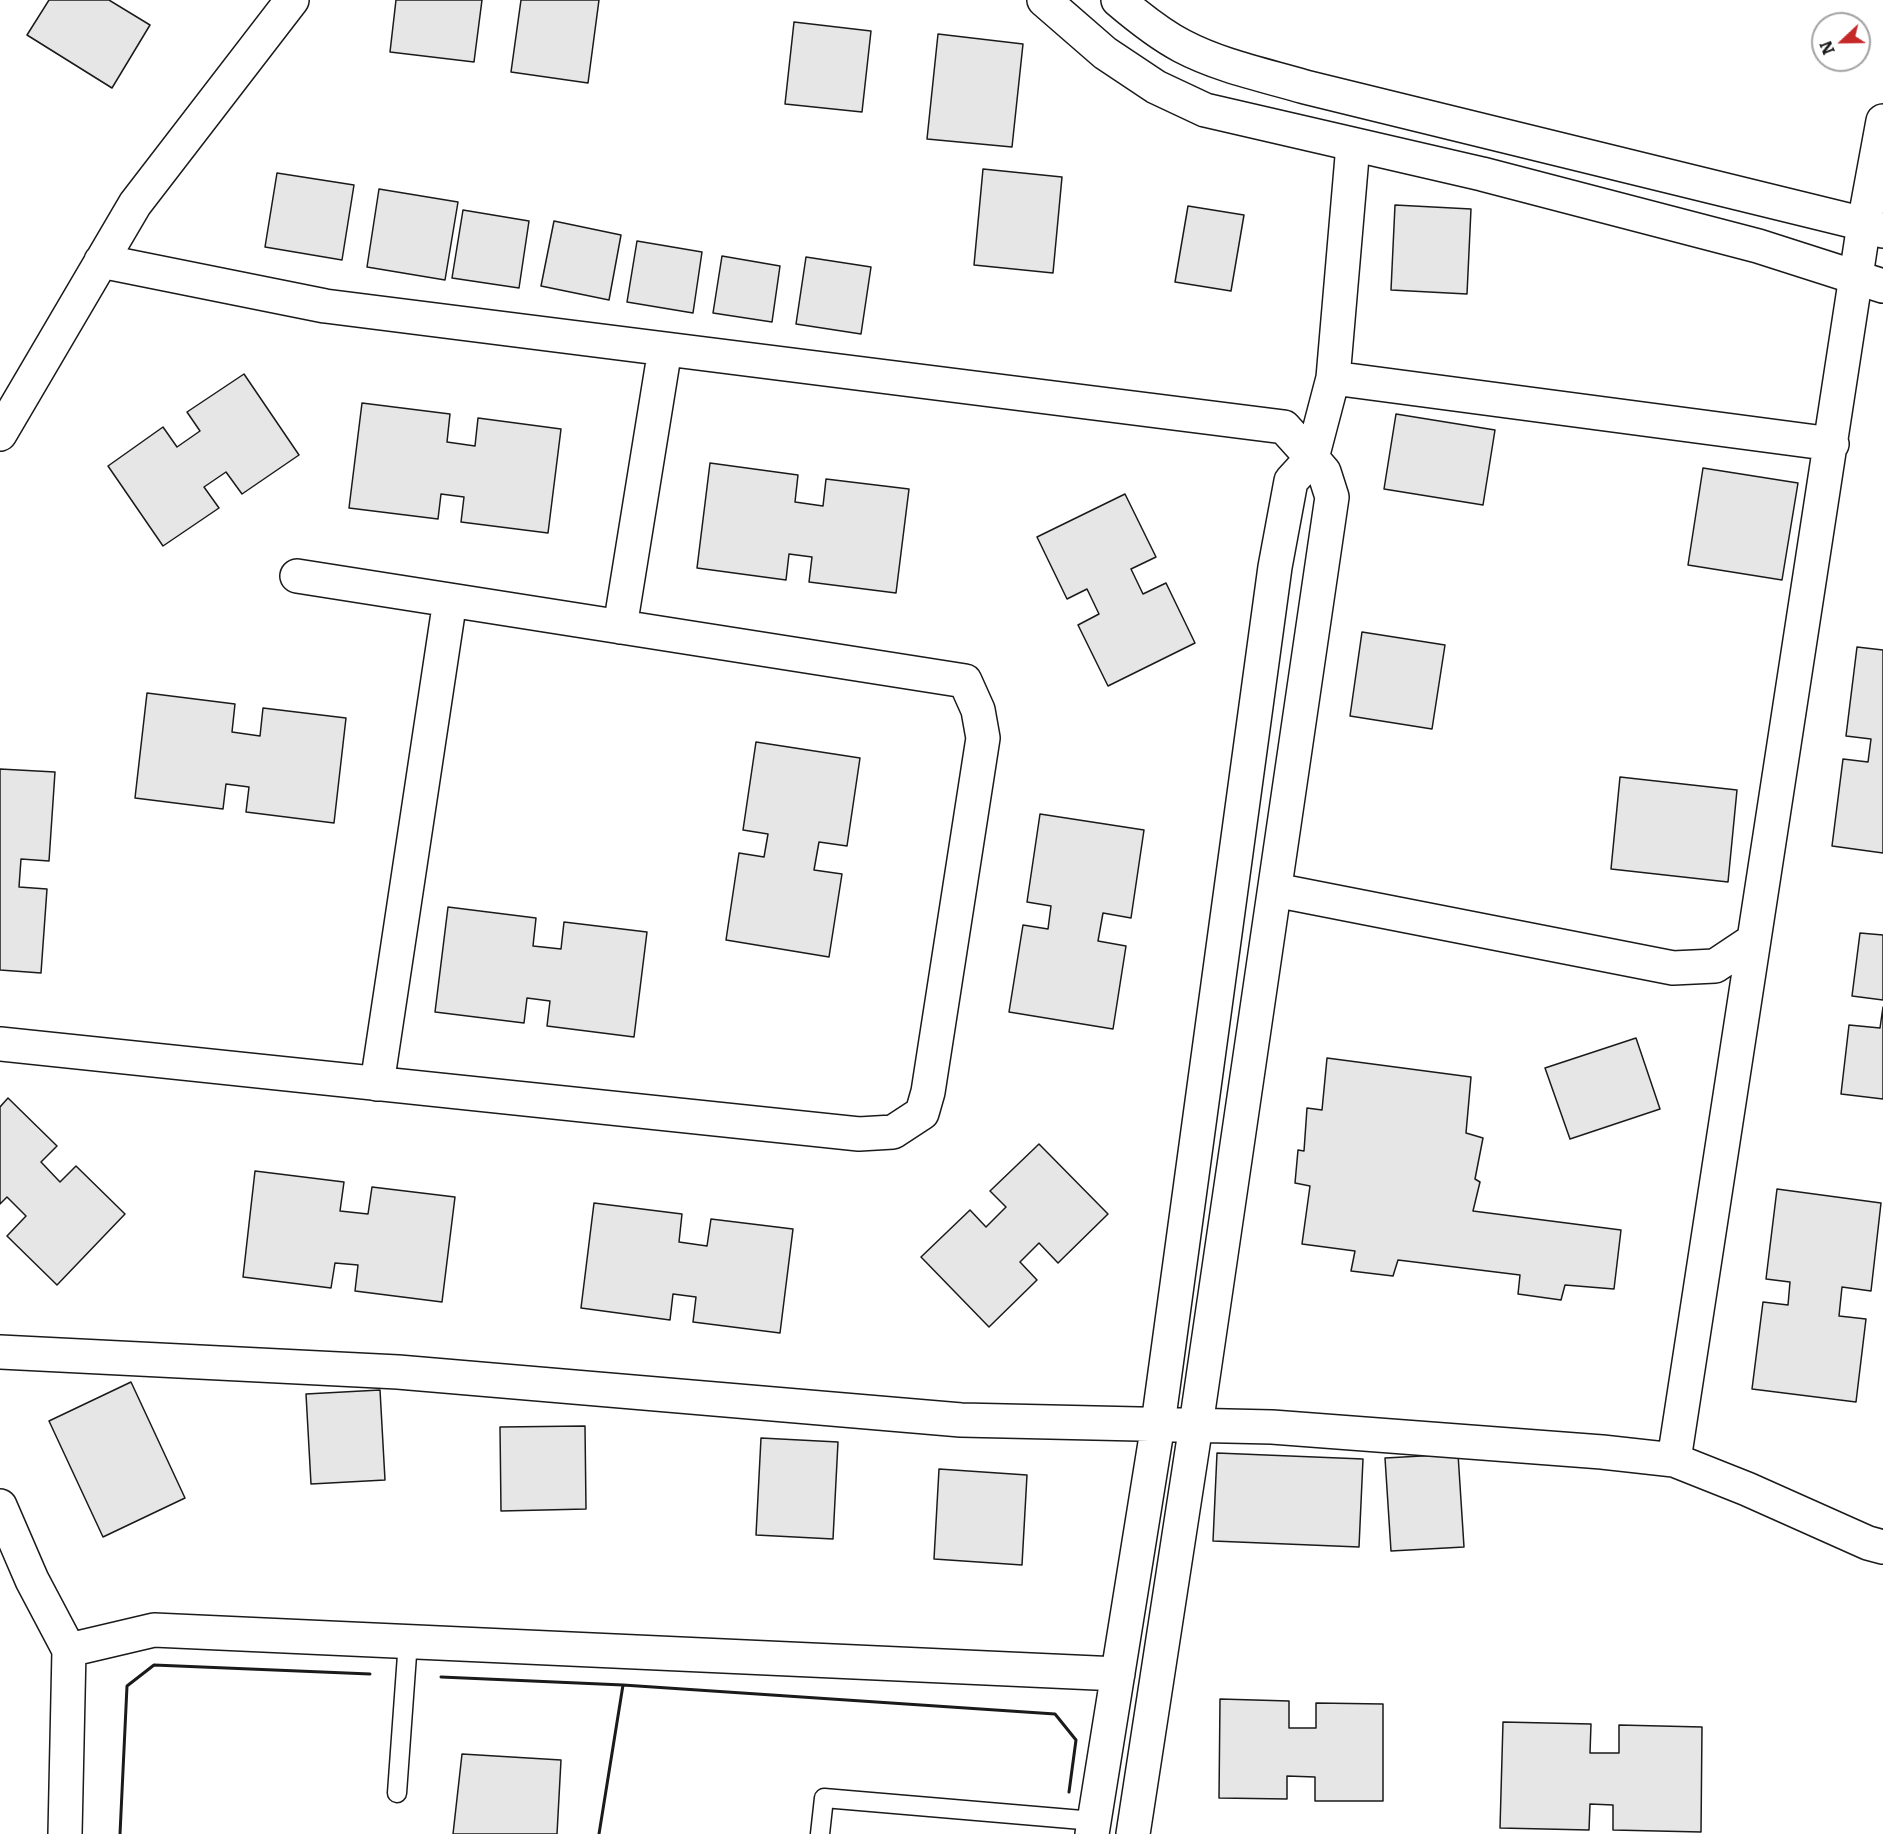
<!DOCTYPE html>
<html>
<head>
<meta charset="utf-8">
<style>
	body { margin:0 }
	#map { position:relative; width:1883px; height:1834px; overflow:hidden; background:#fff; font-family:Literata,serif }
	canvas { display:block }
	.north { position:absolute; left:1811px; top:12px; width:60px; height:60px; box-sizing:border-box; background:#fff; border:2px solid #a3a3a3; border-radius:50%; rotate:248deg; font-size:16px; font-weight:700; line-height:24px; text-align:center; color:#1a1a1a }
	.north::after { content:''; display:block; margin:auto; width:21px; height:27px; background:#c62828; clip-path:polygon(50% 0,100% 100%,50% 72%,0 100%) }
</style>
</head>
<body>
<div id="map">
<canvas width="1883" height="1834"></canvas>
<div class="north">N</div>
</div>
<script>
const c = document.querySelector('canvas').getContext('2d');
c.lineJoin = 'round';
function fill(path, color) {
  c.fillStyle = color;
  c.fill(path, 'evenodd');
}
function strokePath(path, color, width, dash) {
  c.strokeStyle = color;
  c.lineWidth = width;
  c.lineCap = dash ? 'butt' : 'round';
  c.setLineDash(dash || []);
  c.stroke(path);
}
const building = new Path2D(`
	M49 0H109L150 25 112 88 27 35Z
	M396 0H482L474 62 390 52Z
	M521 0H599L588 83 511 72Z
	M794 22 871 31 862 112 785 104Z
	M938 34 1023 44 1012 147 927 139Z
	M983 169 1062 177 1053 273 974 265Z
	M277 173 354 185 342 260 265 247Z
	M379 189 458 202 445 280 367 267Z
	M1395 205 1471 209 1467 294 1391 290Z
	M1188 206 1244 215 1231 291 1175 282Z
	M463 210 529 221 519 288 452 278Z
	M554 221 621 235 609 300 541 286Z
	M637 241 702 252 693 313 627 302Z
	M722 256 780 266 772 322 713 313Z
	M806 257 871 267 861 334 796 324Z
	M244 374 299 455 242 494 226 472 204 487 219 508 163 546 108 466 163 427 177 447 200 431 187 412Z
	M362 403 450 414 447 442 475 446 478 418 561 429 548 533 461 522 464 497 441 494 438 519 349 508Z
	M1396 414 1495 430 1483 505 1384 489Z
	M710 463 798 475 795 502 823 506 826 479 909 489 896 593 809 582 812 557 789 554 786 580 697 568Z
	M1703 468 1798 483 1782 580 1688 565Z
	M1125 494 1156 557 1131 569 1143 594 1166 583 1195 643 1108 686 1078 625 1099 614 1087 589 1067 599 1037 537Z
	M1362 632 1445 645 1432 729 1350 716Z
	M1857 647 1883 650V853L1832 846 1843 759 1868 762 1871 739 1846 736Z
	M147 693 235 704 232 732 260 736 263 708 346 718 334 823 246 812 249 787 226 784 223 809 135 798Z
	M756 742 860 758 847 846 819 842 814 870 842 874 829 957 726 940 739 853 764 857 768 834 743 830Z
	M0 769 55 772 49 861 21 859 19 887 47 889 41 973 0 970Z
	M1620 777 1737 790 1728 882 1611 869Z
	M1040 814 1144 830 1131 918 1103 913 1098 941 1126 946 1113 1029 1009 1012 1023 925 1048 929 1051 906 1027 902Z
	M448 907 536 918 533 946 561 949 564 922 647 932 634 1037 547 1026 550 1001 527 998 524 1023 435 1012Z
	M1860 933 1883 935V1000L1852 996Z
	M1883 1007V1099L1841 1094 1849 1025 1880 1028Z
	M1636 1038 1660 1109 1570 1139 1545 1068Z
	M1327 1058 1471 1077 1466 1133 1483 1138 1475 1179 1480 1182 1473 1211 1621 1230 1614 1289 1565 1285 1561 1300 1518 1294 1520 1275 1398 1260 1393 1276 1351 1271 1355 1251 1302 1244 1310 1186 1295 1183 1298 1150 1304 1151 1307 1108 1322 1110Z
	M8 1098 57 1146 41 1162 60 1182 76 1166 125 1214 57 1285 7 1236 26 1216 7 1197 0 1204V1107Z
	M1039 1144 1108 1214 1058 1263 1039 1243 1020 1262 1037 1280 989 1327 921 1257 970 1210 986 1227 1006 1207 990 1191Z
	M255 1171 344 1182 340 1211 368 1214 372 1187 455 1197 442 1302 355 1291 358 1265 335 1263 331 1288 243 1277Z
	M1777 1189 1881 1203 1871 1291 1842 1287 1839 1316 1866 1319 1856 1402 1752 1389 1763 1302 1788 1305 1790 1282 1766 1279Z
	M594 1203 682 1214 679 1242 707 1246 711 1219 793 1229 780 1333 693 1322 696 1297 673 1294 670 1320 581 1308Z
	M131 1382 185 1498 103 1537 49 1421Z
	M380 1390 385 1480 311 1484 306 1394Z
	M585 1426 586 1509 501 1511 500 1427Z
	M761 1438 838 1442 833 1539 756 1535Z
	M1217 1453 1363 1459 1359 1547 1213 1541Z
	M1458 1454 1464 1547 1391 1551 1385 1458Z
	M939 1469 1027 1475 1022 1565 934 1559Z
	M1220 1699 1289 1701V1728H1316V1703L1383 1704V1801H1315V1777L1287 1776V1799L1219 1798Z
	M1503 1722 1591 1724 1590 1753H1619V1725L1702 1727 1701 1832 1613 1830V1805L1590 1804 1589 1830 1500 1828Z
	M462 1754 561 1760 557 1834H453Z`);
const service = new Path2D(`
	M397 1793 408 1641
	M820 1834 824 1798 1094 1821`);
const minor = new Path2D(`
	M101 261 325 306 1284 427 1312 458
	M1333 378 1832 444
	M0 434 135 204 292 0
	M1312 458 1333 378 1353 145
	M620 627 665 349
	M1275 890 1673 968 1715 966 1754 940
	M0 1044 859 1134 893 1132 922 1113 928 1092 983 738 978 710 965 681 297 576
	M377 1084 450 600
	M0 1352 398 1372 961 1420 1272 1427 1602 1452 1674 1460 1747 1489 1868 1543 1883 1547
	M1674 1460 1864 224 1883 121
	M0 1506 32 1580 69 1650 65 1834
	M69 1650 154 1630 1118 1674
	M1092 1834 1158 1424 1275 567 1291 481 1312 458 1324 472 1332 497 1196 1425 1133 1834`);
const tertiary = new Path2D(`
	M1044 0 1105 53 1156 87 1205 110 1482 174 1758 246 1883 286
	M1118 0C1138 17 1159 34 1182 46 1220 66 1264 75 1305 87L1864 224 1883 231`);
const wall = new Path2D(`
	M441 1677 623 1685
	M120 1834 127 1686 154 1665 370 1674
	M599 1834 623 1685 1055 1714 1076 1740 1069 1792`);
fill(building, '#e6e6e6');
strokePath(building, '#1a1a1a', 1.5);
strokePath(service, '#1a1a1a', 21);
strokePath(minor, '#1a1a1a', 36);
strokePath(tertiary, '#1a1a1a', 36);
strokePath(service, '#fff', 18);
strokePath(minor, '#fff', 33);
strokePath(tertiary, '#fff', 33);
strokePath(wall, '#1a1a1a', 3);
</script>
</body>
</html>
